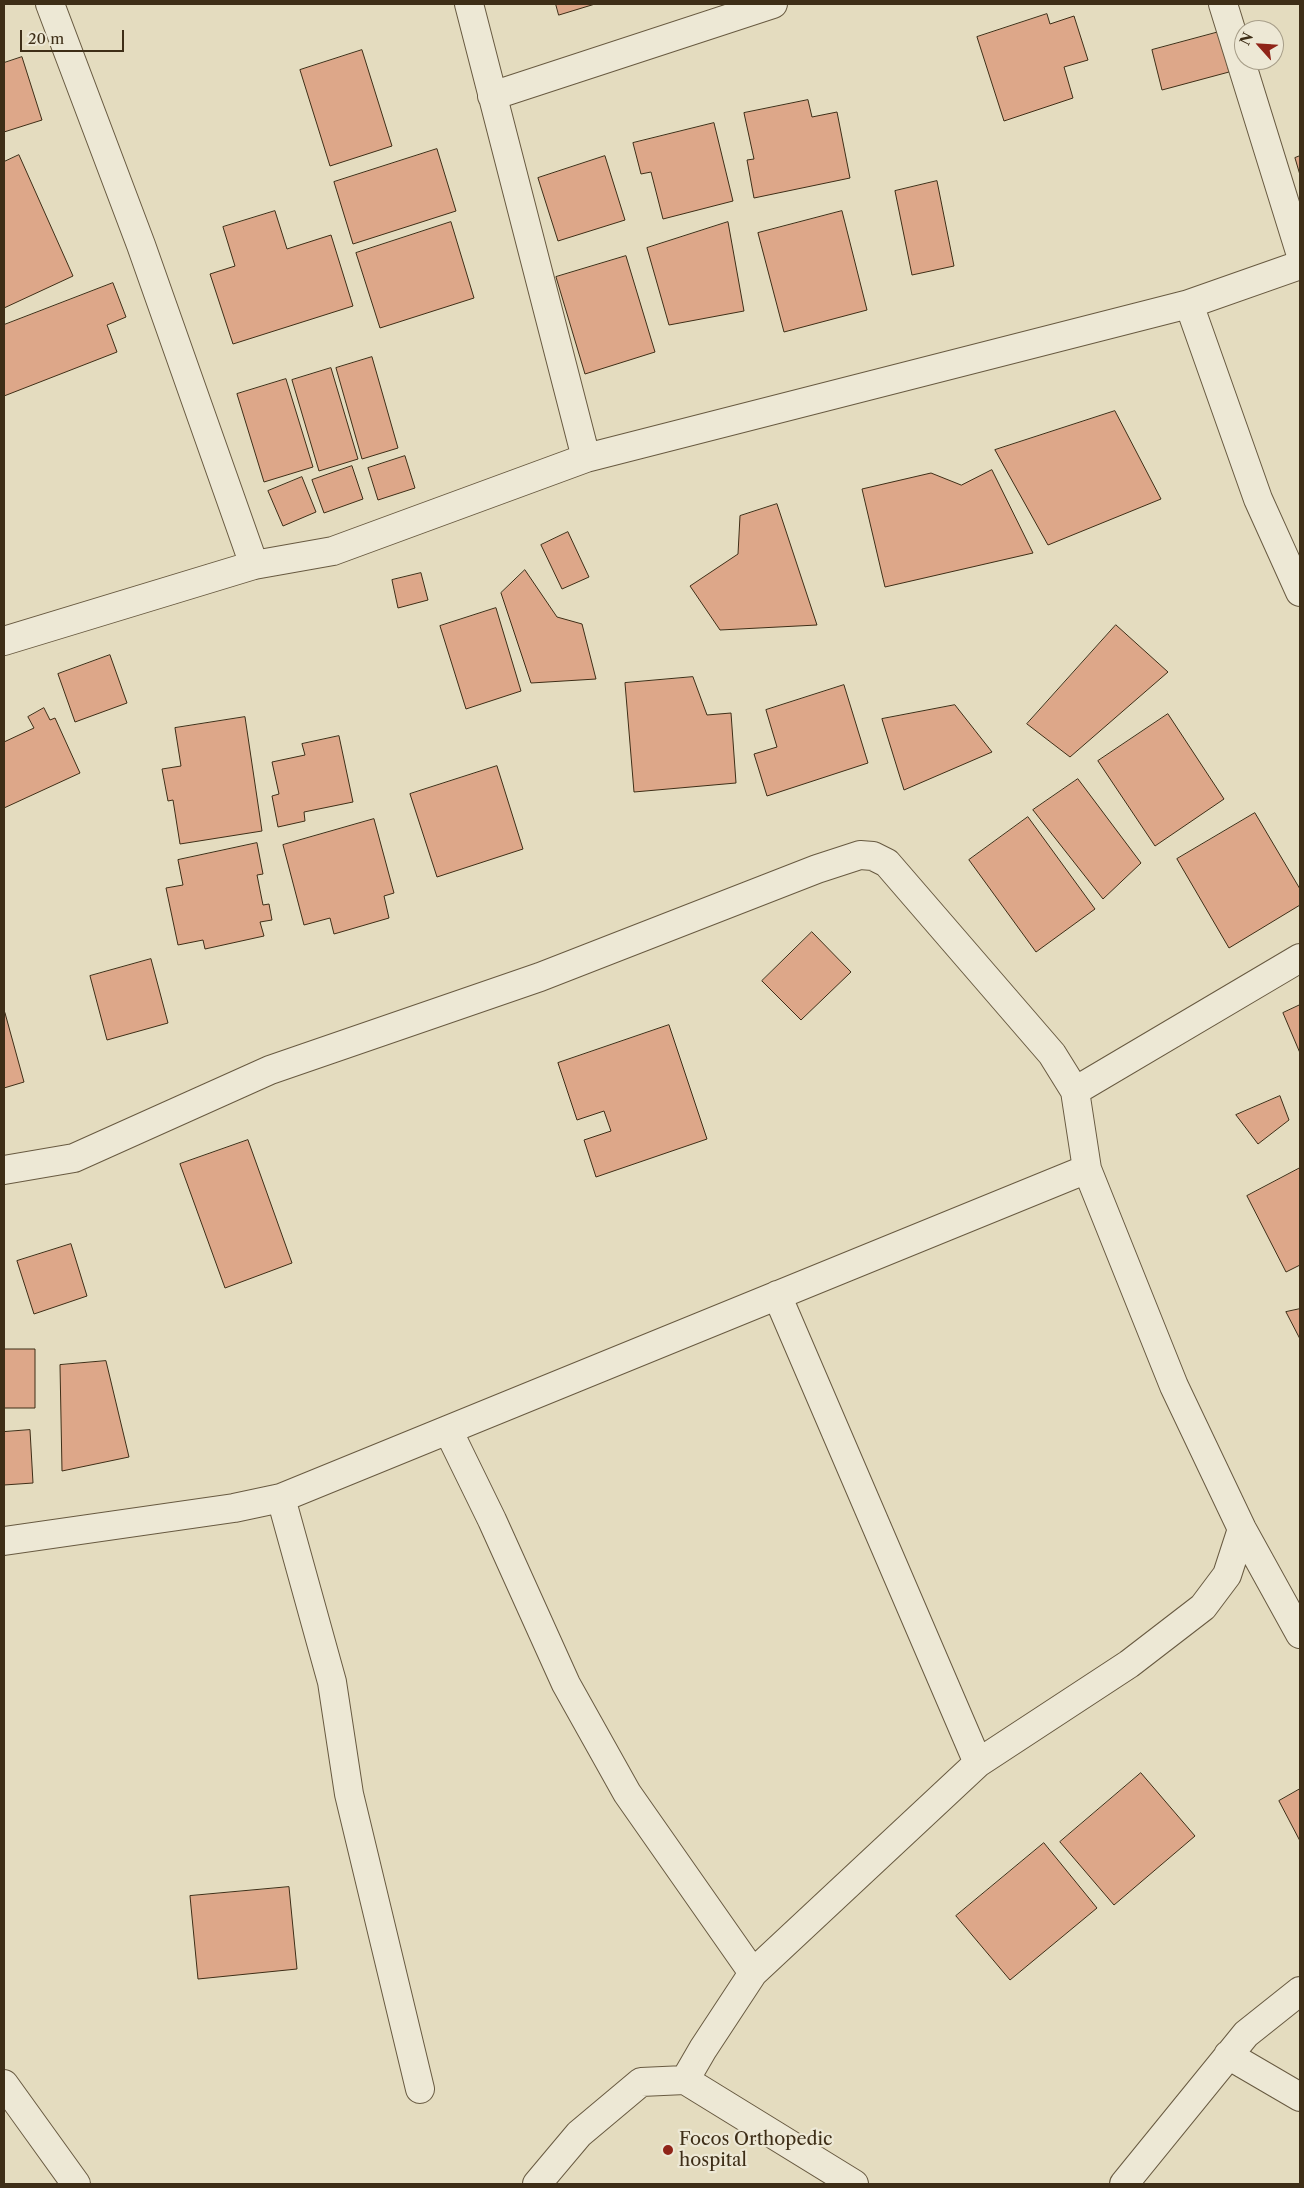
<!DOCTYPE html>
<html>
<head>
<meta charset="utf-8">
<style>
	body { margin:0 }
	#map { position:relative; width:1304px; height:2188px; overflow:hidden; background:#e4dcbf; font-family:"Libre Caslon Text",serif }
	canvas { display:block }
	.frame { position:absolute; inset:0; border:5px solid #3e2e17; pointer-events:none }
	.north { position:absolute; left:1234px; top:20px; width:50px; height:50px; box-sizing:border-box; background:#ede8d5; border:1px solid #a79e89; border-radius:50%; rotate:296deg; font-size:14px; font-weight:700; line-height:20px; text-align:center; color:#3e2e17 }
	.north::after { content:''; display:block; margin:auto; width:18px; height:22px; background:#8f2418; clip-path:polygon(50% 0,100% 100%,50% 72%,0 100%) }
	.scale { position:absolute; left:20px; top:30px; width:104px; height:22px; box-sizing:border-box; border:2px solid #3e2e17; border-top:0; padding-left:6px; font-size:15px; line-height:18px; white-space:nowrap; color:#3e2e17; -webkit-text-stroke:4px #ede8d5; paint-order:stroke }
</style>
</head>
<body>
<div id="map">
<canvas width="1304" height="2188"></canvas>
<div class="frame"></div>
<div class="north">N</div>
<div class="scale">20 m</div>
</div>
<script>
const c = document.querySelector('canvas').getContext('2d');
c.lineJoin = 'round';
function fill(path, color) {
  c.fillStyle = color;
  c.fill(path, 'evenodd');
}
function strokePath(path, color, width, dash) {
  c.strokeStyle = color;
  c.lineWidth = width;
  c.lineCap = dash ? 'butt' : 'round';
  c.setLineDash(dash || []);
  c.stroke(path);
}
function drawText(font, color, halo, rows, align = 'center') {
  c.font = font + ' "Libre Caslon Text",serif';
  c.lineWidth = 4.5;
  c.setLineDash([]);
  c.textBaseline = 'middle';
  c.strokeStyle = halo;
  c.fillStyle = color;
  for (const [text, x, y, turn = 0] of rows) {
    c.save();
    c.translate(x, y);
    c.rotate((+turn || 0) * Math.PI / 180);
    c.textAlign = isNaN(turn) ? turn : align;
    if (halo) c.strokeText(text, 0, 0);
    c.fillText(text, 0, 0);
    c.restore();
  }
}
const building = new Path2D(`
	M556 4H595L559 15Z
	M1047 14 1050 24 1074 16 1088 60 1064 67 1073 98 1004 121 977 37Z
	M1219 32 1229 72 1162 90 1152 50Z
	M362 50 392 146 330 166 300 70Z
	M22 57 42 120 4 132V63Z
	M808 100 812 117 837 112 850 178 754 198 747 160 754 159 744 113Z
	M714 123 733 201 663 219 651 172 641 174 633 143Z
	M437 149 456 211 353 244 334 182Z
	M19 155 73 276 4 308V162Z
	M605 156 625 220 558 241 538 178Z
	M1300 156V175L1295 158Z
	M937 181 954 266 912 275 895 191Z
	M275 211 287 249 331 235 353 306 233 344 210 274 235 266 223 227Z
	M842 211 867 310 784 332 758 233Z
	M451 222 474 298 380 328 356 253Z
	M728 222 744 311 669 325 647 248Z
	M626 256 655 352 585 374 556 277Z
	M113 283 126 317 107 325 117 352 4 396V325Z
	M372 357 398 448 362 459 336 368Z
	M331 368 358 459 319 471 292 380Z
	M286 379 313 467 264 482 237 394Z
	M1115 411 1161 499 1048 545 995 450Z
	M405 456 415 488 378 500 368 468Z
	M352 466 363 499 324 513 312 480Z
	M992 470 1033 553 885 587 862 489 931 473 961 485Z
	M302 477 316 512 283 526 268 491Z
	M777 504 817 625 720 630 690 586 738 554 740 516Z
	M568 532 589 577 562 589 541 545Z
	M525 570 557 617 582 624 596 679 531 683 501 593Z
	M421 573 428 600 398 608 392 580Z
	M496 608 521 691 466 709 440 626Z
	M1116 625 1168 672 1070 757 1027 724Z
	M110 655 127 703 75 722 58 674Z
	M693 677 707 715 731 713 736 783 634 792 625 683Z
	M844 685 868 763 767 796 754 754 777 747 766 710Z
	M955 705 992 752 904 790 882 719Z
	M44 708 50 720 55 718 80 773 4 808V742L34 728 28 717Z
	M1168 714 1224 799 1155 846 1098 761Z
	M245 717 262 831 180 844 173 800 168 801 162 769 181 766 175 728Z
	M339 736 353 802 304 812 305 821 278 827 272 796 279 794 272 762 305 755 302 744Z
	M497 766 523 849 437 877 410 794Z
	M1078 779 1141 863 1103 899 1033 810Z
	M1255 813 1300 889V905L1229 948 1177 859Z
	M1028 817 1095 909 1036 952 969 860Z
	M374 819 394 893 384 896 389 918 334 934 330 918 304 925 283 845Z
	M257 843 263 874 257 875 263 905 269 904 272 920 260 922 264 936 205 949 203 940 178 945 166 888 183 885 178 860Z
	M812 932 851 972 801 1020 762 981Z
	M151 959 168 1023 107 1040 90 976Z
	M1300 1005V1053L1283 1013Z
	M5 1013 24 1082 4 1088V1014Z
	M669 1025 707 1139 596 1177 584 1140 611 1131 604 1111 577 1120 558 1063Z
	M1280 1096 1289 1120 1258 1144 1236 1115Z
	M248 1140 292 1263 225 1288 180 1164Z
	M1300 1168V1265L1286 1272 1247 1196Z
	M71 1244 87 1296 34 1314 17 1261Z
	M1300 1309V1339L1286 1312Z
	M4 1349H35V1408H4Z
	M106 1361 129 1457 62 1471 60 1365Z
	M30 1430 33 1483 4 1485V1432Z
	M1141 1773 1195 1836 1114 1905 1060 1842Z
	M1300 1789V1841L1279 1801Z
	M1044 1843 1097 1908 1010 1980 956 1916Z
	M289 1887 297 1969 198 1979 190 1896Z`);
const minor = new Path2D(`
	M50 4 141 245 254 565
	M469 4 586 458
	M1223 4 1300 252
	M492 96 773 4
	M1189 304 1258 499 1300 592
	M4 641 254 565 333 551 586 458 1189 304 1300 265
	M1075 1091 1300 958
	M4 1170 74 1158 270 1070 540 977 817 869 860 855 873 856 887 863 1052 1054 1075 1091 1087 1169 1174 1386 1242 1529 1300 1634
	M777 1295 978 1763
	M448 1430 492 1520 566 1684 627 1793 753 1973
	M281 1498 332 1682 349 1794 420 2089
	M4 1541 234 1508 281 1498 1087 1169
	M1228 2055 1300 2097
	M685 2080 703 2049 753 1973 978 1763 1129 1664 1203 1607 1227 1575 1242 1529
	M4 2084 76 2184
	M537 2184 579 2134 641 2082 685 2080 854 2184
	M1124 2184 1246 2034 1300 1991`);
const markers = [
	[668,2150,6,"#8f2418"]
];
const poiNames = [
	["Focos Orthopedic",679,2140],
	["hospital",679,2161]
];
fill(building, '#dda789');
strokePath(building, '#3e2e17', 1);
strokePath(minor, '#685a41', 30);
strokePath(minor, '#ede8d5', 28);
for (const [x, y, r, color] of markers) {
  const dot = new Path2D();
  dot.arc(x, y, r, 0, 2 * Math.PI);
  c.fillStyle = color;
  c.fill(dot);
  strokePath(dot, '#ede8d5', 2);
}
drawText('18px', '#3e2e17', '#ede8d5', poiNames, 'left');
</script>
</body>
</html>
